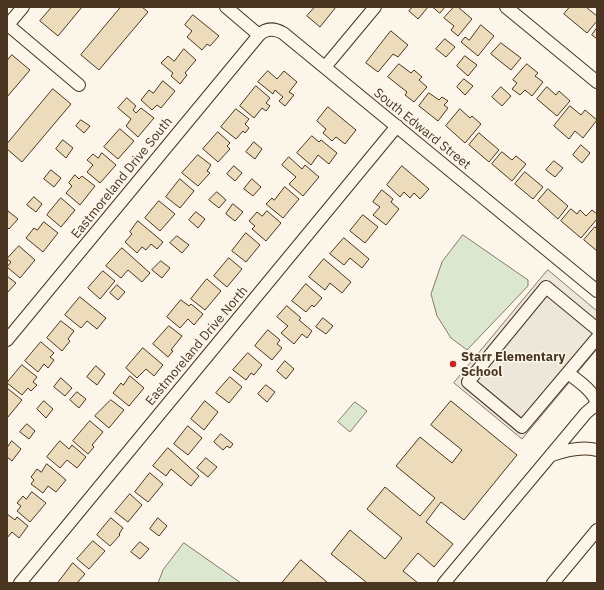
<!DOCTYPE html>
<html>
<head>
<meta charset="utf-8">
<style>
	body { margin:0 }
	#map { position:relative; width:604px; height:590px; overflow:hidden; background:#fbf6e9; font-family:"IBM Plex Sans",sans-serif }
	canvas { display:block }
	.frame { position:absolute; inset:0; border:8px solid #4a3520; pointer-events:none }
</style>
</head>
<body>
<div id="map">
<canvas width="604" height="590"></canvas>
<div class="frame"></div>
</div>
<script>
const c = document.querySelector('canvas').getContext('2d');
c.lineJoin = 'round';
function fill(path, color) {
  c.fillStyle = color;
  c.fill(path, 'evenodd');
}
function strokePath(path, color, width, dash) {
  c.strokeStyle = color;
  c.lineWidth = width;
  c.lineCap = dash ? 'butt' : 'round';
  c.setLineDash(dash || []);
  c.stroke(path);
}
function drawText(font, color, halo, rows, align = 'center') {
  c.font = font + ' "IBM Plex Sans",sans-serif';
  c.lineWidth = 3;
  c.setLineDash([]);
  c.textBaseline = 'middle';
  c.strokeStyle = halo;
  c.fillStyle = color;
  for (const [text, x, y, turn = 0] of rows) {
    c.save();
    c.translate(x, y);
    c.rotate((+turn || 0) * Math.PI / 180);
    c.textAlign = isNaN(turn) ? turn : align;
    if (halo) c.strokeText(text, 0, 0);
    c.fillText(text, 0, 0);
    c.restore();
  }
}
const green = new Path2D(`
	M463 235 528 280V286L467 350 451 338 437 316 431 294 442 262Z
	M355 402 367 411 350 432 338 422Z
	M184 543 241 583H158L163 570Z`);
const parking = new Path2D(`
	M548 270 597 311V349L522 439 454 383Z`);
const building = new Path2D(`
	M52 7H82L58 36 40 21Z
	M121 7H142L148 12 99 70 81 55Z
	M315 7H336L320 27 307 16Z
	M413 7H428L418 19 409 11Z
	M433 7H445L440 13Z
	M454 7H458L472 19 458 36 451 30 454 26 444 18Z
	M570 7H586L597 16V21L587 33 564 14Z
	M193 15 219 36 210 46 207 44 202 50 187 37 192 31 185 25Z
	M481 25 494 36 478 56 461 42 465 37 469 40Z
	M597 28V39L592 35Z
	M391 31 408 45 398 57 393 54 378 72 366 63Z
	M445 39 455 47 446 57 436 49Z
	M501 43 521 58 511 70 491 54Z
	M184 49 196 60 185 73 187 75 180 84 171 76 173 73 161 63 168 56 174 61Z
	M12 55 30 70 7 97V61Z
	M465 56 477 65 468 76 457 66Z
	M399 64 411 73 414 70 422 77 419 80 427 87 414 102 405 95 407 92 388 77Z
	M527 64 538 73 535 76 543 82 532 96 525 90 520 95 512 89 517 83 513 80Z
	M268 71 277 79 284 71 297 82 289 92 294 95 285 106 279 101 283 97 275 90 273 94 258 82Z
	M464 79 473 86 465 95 457 87Z
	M163 81 175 91 161 108 157 105 152 110 141 100 149 90 153 93Z
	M256 86 270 98 266 103 270 106 266 111 262 108 254 118 240 106Z
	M501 87 511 96 502 106 492 97Z
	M547 87 556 95 559 91 570 101 557 116 537 99Z
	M53 89 71 104 22 162 7 149V144Z
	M429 93 439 100 442 97 448 101 444 105 448 108 438 121 419 106Z
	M127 98 136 106 133 110 136 113 141 108 154 118 138 137 126 126 131 119 118 108Z
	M570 106 581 115 585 110 597 120 583 138 575 131 569 139 554 126Z
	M328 107 356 130 345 144 336 137 332 141 323 133 326 129 317 121Z
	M236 109 249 119 245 124 249 128 245 133 243 131 236 139 221 127Z
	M460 109 470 118 472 116 481 124 465 143 446 126Z
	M81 120 90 126 84 133 76 126Z
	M120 129 134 141 118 159 104 147Z
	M218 132 230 143 227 146 230 149 218 162 203 149Z
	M479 133 499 150 489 162 469 145Z
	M312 136 319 142 321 140 337 153 329 164 318 155 311 165 297 153Z
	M63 140 73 148 66 158 56 149Z
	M254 142 262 149 255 159 246 152Z
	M581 145 590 153 582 163 573 155Z
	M502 152 512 160 516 156 526 164 512 181 492 164Z
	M102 153 116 165 100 183 87 172 93 165 87 160 93 154 98 158Z
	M198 155 211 165 207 171 210 173 198 186 182 173Z
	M289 157 302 169 305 165 319 177 303 196 289 184 296 177 282 165Z
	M554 161 563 168 555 177 546 170Z
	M234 166 242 173 235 181 227 174Z
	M402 166 429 189 420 199 414 193 410 198 404 192 400 197 387 185Z
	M51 170 61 178 54 187 44 179Z
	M525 172 543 187 533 199 515 184Z
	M75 175 79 179 82 176 95 186 80 205 66 193 72 186 69 183Z
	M180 179 194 191 180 208 166 197Z
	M252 179 261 187 253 196 244 189Z
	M285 187 299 199 283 218 266 204 272 198 274 200Z
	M548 189 568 206 558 219 538 201Z
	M382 190 393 199 391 202 399 209 386 225 373 215 380 207 373 202Z
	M217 192 226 200 219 208 209 200Z
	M34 197 42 204 36 212 27 205Z
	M61 198 75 210 61 227 47 215Z
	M159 201 175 214 160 231 145 218Z
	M233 204 243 212 235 221 226 214Z
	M571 209 577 214 580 210 586 216 592 210 597 214V219L581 238 561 221Z
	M8 211 18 219 9 229 7 227Z
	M267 211 281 223 266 241 252 229 255 226 249 221 257 212 262 216Z
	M196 212 205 219 198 228 189 220Z
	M363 215 378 227 365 243 350 231Z
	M138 221 163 242 157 249 151 244 146 250 142 247 137 253 125 242 132 234 130 232Z
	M44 222 58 233 43 252 26 238 34 228 37 230Z
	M595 227 597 229V251L584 240Z
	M246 233 260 245 246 262 232 251Z
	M177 236 189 245 182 253 170 243Z
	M344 238 369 259 362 268 350 258 344 265 330 254Z
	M19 246 35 260 20 278 7 267 11 262 7 259Z
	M122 248 150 273 142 282 128 270 121 278 106 266Z
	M229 258 242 269 227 287 214 276Z
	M324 259 351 282 342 293 330 283 325 290 309 277Z
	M161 261 170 268 162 278 152 270Z
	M103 271 115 281 100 299 88 288Z
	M7 276 16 283 7 293Z
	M207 279 221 291 205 310 191 299Z
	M306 284 322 298 314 307 312 305 306 312 292 301Z
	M117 285 125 292 118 300 110 293Z
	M80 297 106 318 97 329 87 321 81 328 65 315Z
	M181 300 189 306 191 304 203 314 194 325 188 319 180 328 167 317Z
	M287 306 301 318 299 320 312 331 307 338 302 334 294 344 281 333 288 326 277 317Z
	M323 318 333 326 326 334 316 327Z
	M61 321 74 331 68 339 70 341 62 351 47 338Z
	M169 326 182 336 171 350 173 351 168 357 153 344Z
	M268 330 280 340 277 344 282 348 272 360 255 346Z
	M41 342 54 353 50 357 54 360 48 368 44 364 38 372 25 361Z
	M143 348 163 365 154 376 146 369 137 378 126 368Z
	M248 353 262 365 254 375 251 373 246 380 233 370Z
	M285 361 294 369 286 379 277 371Z
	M22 365 37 377 33 382 37 385 31 391 28 388 22 395 7 383Z
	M96 366 105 374 97 385 87 377Z
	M130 376 144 388 129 406 113 393 121 383 123 385Z
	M230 377 242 387 229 403 216 393Z
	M61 378 72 388 65 396 54 387Z
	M266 385 275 392 267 402 258 394Z
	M7 388 22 400 8 417H7Z
	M77 392 86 399 79 408 70 400Z
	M111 400 124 410 109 428 95 416Z
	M44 401 53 409 46 418 37 409Z
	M205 401 218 412 204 430 191 419Z
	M451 401 517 455 464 520 441 502 426 522 453 544 434 567 418 553 403 571 418 583H365L366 582 331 554 350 530 385 559 402 538 367 509 385 487 420 516 435 498 396 466 420 437 452 463 462 450 431 425Z
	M90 421 103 432 92 445 94 447 88 454 73 441Z
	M27 424 35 431 29 439 20 432Z
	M188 426 202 438 188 455 174 444Z
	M221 434 233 444 230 448 227 446 223 450 214 442Z
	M12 441 21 449 12 461 7 457V448Z
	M60 441 69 449 72 445 86 457 77 468 67 460 60 468 47 457Z
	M168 448 199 476 191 486 171 469 166 476 153 466Z
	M206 458 217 467 208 477 197 468Z
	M47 464 66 480 56 492 48 486 43 493 31 484 34 480 31 477 37 469 41 472Z
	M150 473 163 484 148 502 135 492Z
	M32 492 46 503 30 522 17 511 21 506 17 503 23 496 26 499Z
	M130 494 142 505 128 522 115 512Z
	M7 514 15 520 17 517 28 526 19 538 12 532 7 538Z
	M111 518 123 528 119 534 120 535 110 546 97 535Z
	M158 518 167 526 159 536 150 529Z
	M93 541 105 551 89 569 77 559Z
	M140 542 149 549 140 559 131 552Z
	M301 560 328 583H282Z
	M73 563 85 574 77 583H59L58 582 62 577Z`);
const minor = new Path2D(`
	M226 7 259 35
	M506 7 597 82
	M8 25 79 85
	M7 26 23 7
	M325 67 375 7
	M597 329 546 287 468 382 522 427 597 338
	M7 340 259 35C266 28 274 28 283 33L597 291
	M568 373C578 381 594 391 597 404
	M552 455C566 450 582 446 597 450
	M20 583 397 126
	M444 583 586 413 593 407H597
	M553 583 597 530`);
const markers = [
	[453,364,4,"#c62828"]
];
const streetNames = [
	["South Edward Street",422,129,39],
	["Eastmoreland Drive South",122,178,-51],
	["Eastmoreland Drive North",197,346,-50]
];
const poiNames = [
	["Starr Elementary",461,357],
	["School",461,372]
];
fill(green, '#dce7d0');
strokePath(green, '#887966', 1);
fill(parking, '#ede7d9');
strokePath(parking, '#887966', 1);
fill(building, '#ecdcbc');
strokePath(building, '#4a3520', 1);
strokePath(minor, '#4a3520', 14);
strokePath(minor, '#fbf6e9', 12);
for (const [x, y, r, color] of markers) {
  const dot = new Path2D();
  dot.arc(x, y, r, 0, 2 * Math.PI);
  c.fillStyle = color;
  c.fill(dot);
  strokePath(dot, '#fbf6e9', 1.5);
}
drawText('13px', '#4a3520', '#fbf6e9', streetNames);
drawText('bold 13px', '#4a3520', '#fbf6e9', poiNames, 'left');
</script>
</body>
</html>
